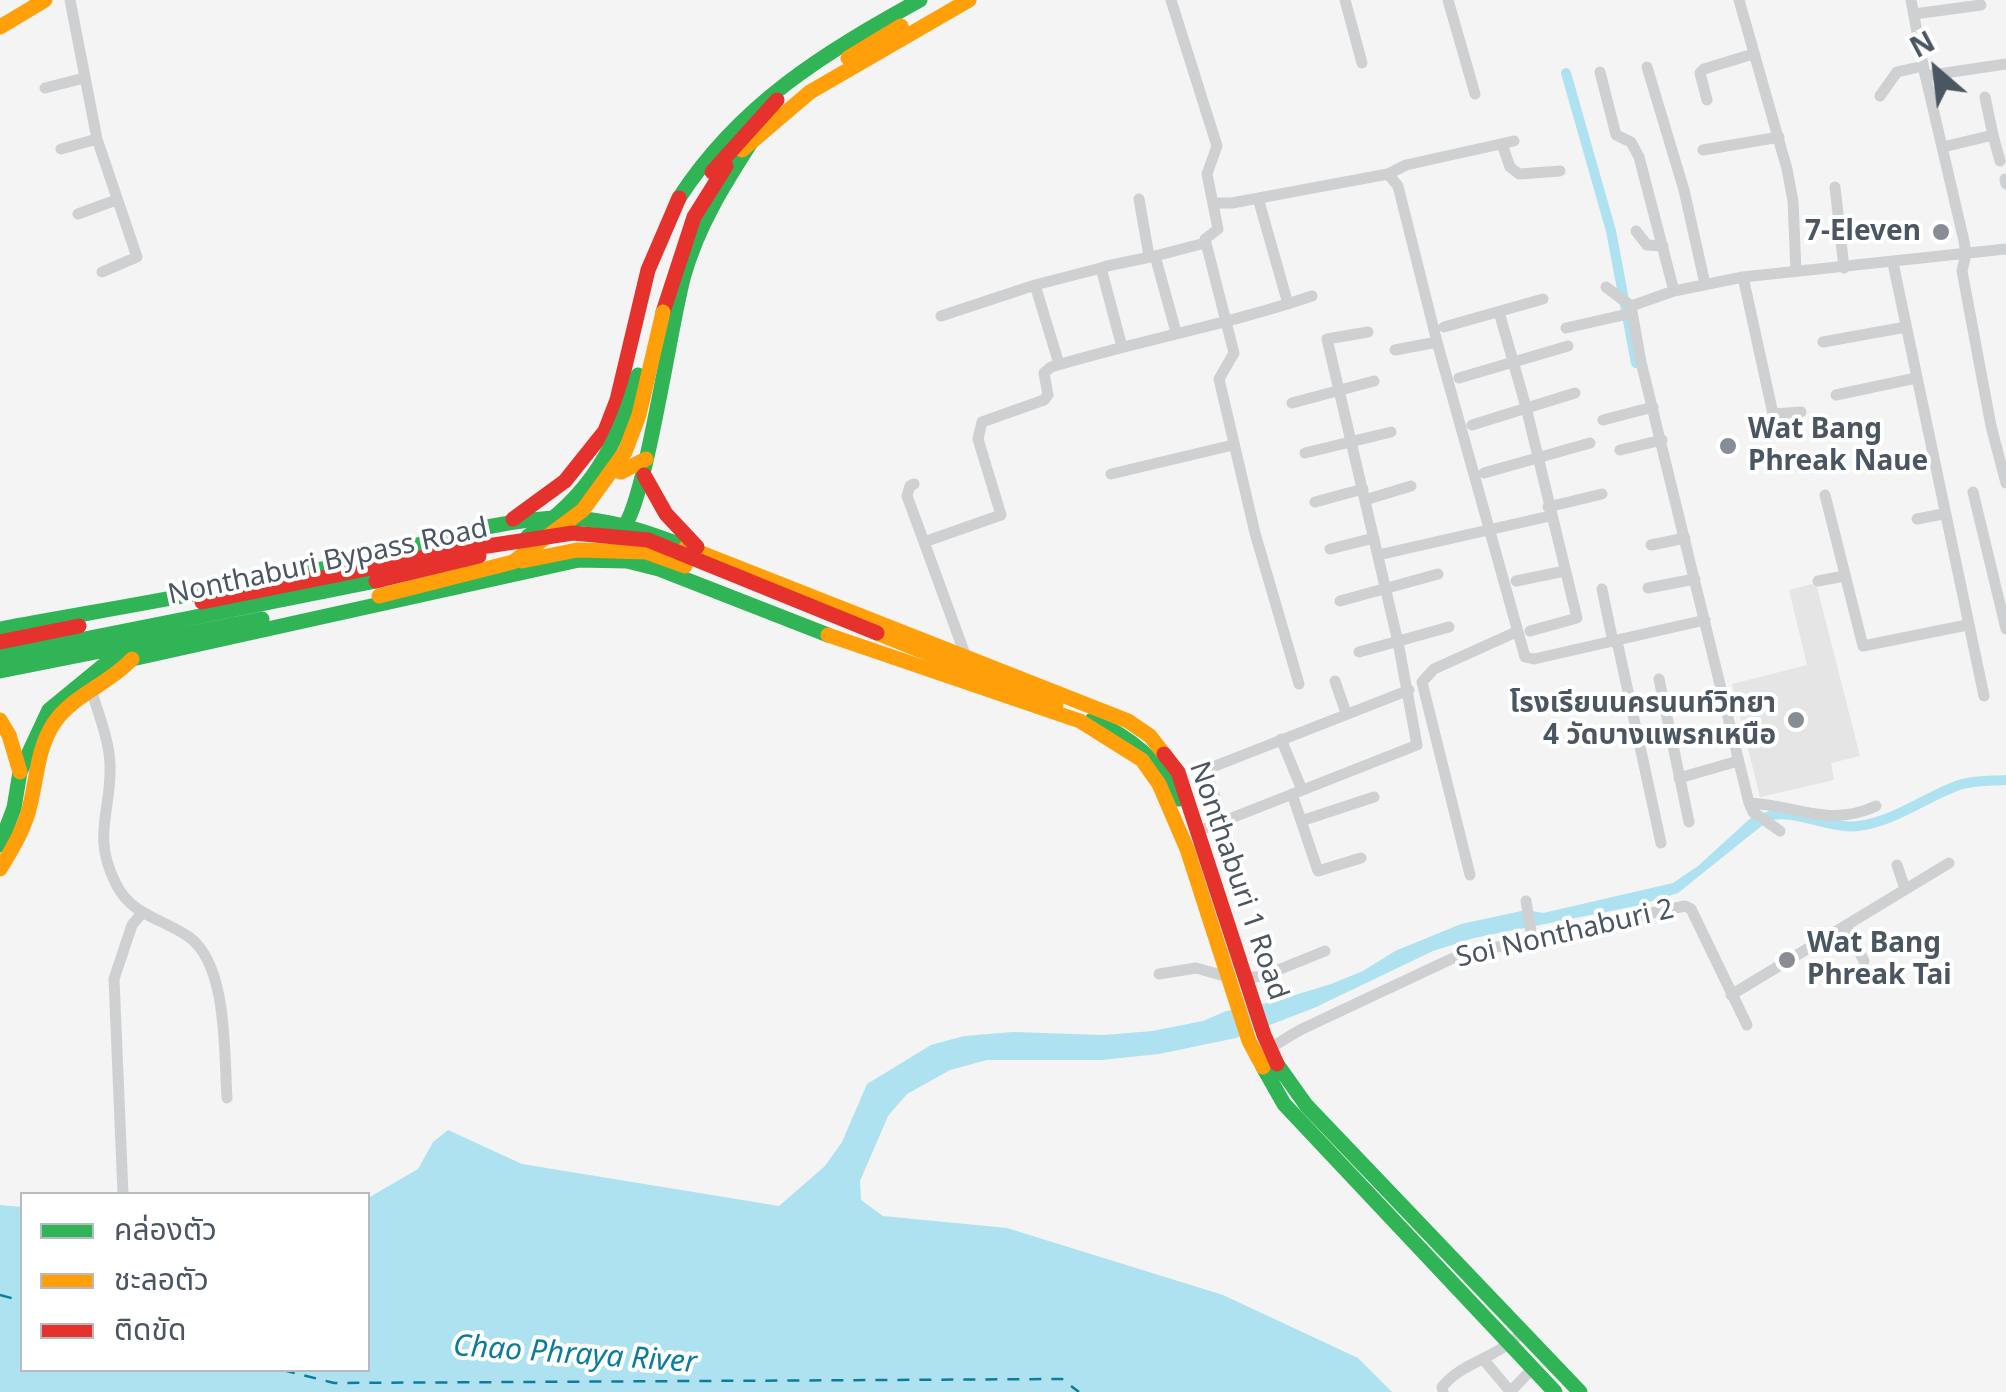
<!DOCTYPE html>
<html>
<head>
<meta charset="utf-8">
<style>
	body { margin:0 }
	#map { position:relative; width:2006px; height:1392px; overflow:hidden; background:#f4f4f4; font-family:"Noto Sans","Noto Sans Thai",sans-serif }
	canvas { display:block }
	.legend { position:absolute; left:20px; top:1192px; width:350px; height:180px; box-sizing:border-box; background:#fff; border:2px solid #b7bbc0; margin:0; padding:12px 18px; list-style:none; font-size:30px; color:#4a5661 }
	.legend li { display:flex; align-items:center; gap:20px; height:50px }
	.legend b { width:50px; border:2px solid #b7bbc0 }
	.north { position:absolute; left:1886px; top:20px; width:100px; height:100px; -webkit-text-stroke:8px #fff; paint-order:stroke; rotate:332deg; font-size:28px; font-weight:700; line-height:40px; text-align:center; color:#4a5661 }
	.north::after { content:''; display:block; margin:auto; width:35px; height:45px; background:#4a5661; clip-path:polygon(50% 0,100% 100%,50% 72%,0 100%) }
</style>
</head>
<body>
<div id="map">
<canvas width="2006" height="1392"></canvas>
<ul class="legend">
<li><b style="height:12px;background:#30b455"></b>คล่องตัว</li>
<li><b style="height:12px;background:#ff9f0a"></b>ชะลอตัว</li>
<li><b style="height:12px;background:#e5322d"></b>ติดขัด</li>
</ul>
<div class="north">N</div>
</div>
<script>
const c = document.querySelector('canvas').getContext('2d');
c.lineJoin = 'round';
function fill(path, color) {
  c.fillStyle = color;
  c.fill(path, 'evenodd');
}
function strokePath(path, color, width, dash) {
  c.strokeStyle = color;
  c.lineWidth = width;
  c.lineCap = dash ? 'butt' : 'round';
  c.setLineDash(dash || []);
  c.stroke(path);
}
function drawText(font, color, halo, rows, align = 'center') {
  c.font = font + ' "Noto Sans","Noto Sans Thai",sans-serif';
  c.lineWidth = 8;
  c.setLineDash([]);
  c.textBaseline = 'middle';
  c.strokeStyle = halo;
  c.fillStyle = color;
  for (const [text, x, y, turn = 0] of rows) {
    c.save();
    c.translate(x, y);
    c.rotate((+turn || 0) * Math.PI / 180);
    c.textAlign = isNaN(turn) ? turn : align;
    if (halo) c.strokeText(text, 0, 0);
    c.fillText(text, 0, 0);
    c.restore();
  }
}
const education = new Path2D(`
	M1816 583 1860 756 1831 763 1834 780 1760 797 1732 684 1807 665 1789 590Z`);
const water = new Path2D(`
	M1754 815 1764 824 1678 893 1636 906 1474 938 1433 951 1314 1008 1236 1038 1159 1054 1101 1060H987L950 1070 907 1094 888 1116 860 1181 861 1200 883 1216 1007 1228 1223 1295 1358 1358 1392 1392H0V1205L22 1207V1370H368V1198L418 1169 433 1142 448 1130 522 1164 779 1206 825 1166 842 1142 867 1084 931 1045 964 1036 1013 1032 1104 1035 1152 1031 1203 1021 1226 1011 1272 1002 1331 984 1363 971 1395 951 1461 924 1526 910 1543 913 1673 883 1698 866Z`);
const canal = new Path2D(`
	M1566 73 1611 231 1636 363
	M1760 821C1785 802 1827 830 1858 826 1896 821 1925 797 1959 785 1974 780 1991 781 2006 780`);
const ferry = new Path2D(`
	M0 1295 22 1301
	M283 1370 334 1383 1062 1379 1079 1392`);
const street = new Path2D(`
	M70 0 97 139 137 257 102 272
	M1171 0 1217 146 1207 174 1218 229 1205 239 1234 353 1219 379 1255 533 1299 684
	M1345 0 1362 63
	M1448 0 1475 94
	M1739 0 1787 169 1793 201 1796 271
	M1911 0 1924 70 1964 241 1966 254 1962 271 1991 426 2006 483
	M1914 14 1981 5
	M1647 67 1684 190 1705 284
	M1600 72 1616 135 1631 142 1639 157 1674 291
	M1925 76 2006 64
	M45 88 84 78
	M1880 96 1897 72 1923 66
	M1985 97 1993 135
	M1707 100 1700 73 1704 69 1753 54
	M1502 144 1510 167 1519 174 1560 171
	M1943 147 1993 135 2000 161
	M61 149 97 139
	M1703 150 1779 137
	M1388 174 1398 186 1437 342 1525 657 1534 659 1705 620
	M2005 179 2006 184
	M1835 187 1844 268
	M1258 198 1288 304
	M1139 199 1149 256
	M1214 203H1232L1388 174 1406 165 1514 141
	M78 214 116 200
	M1636 231 1647 245 1663 246
	M1155 256 1205 243
	M1893 263 1984 696
	M1743 277 1773 414 1801 412
	M1035 285 1059 364
	M1606 287 1631 306 1641 362 1749 803 1753 812 1780 831
	M1631 306 1674 291 1743 277 2006 249
	M1499 312 1526 407 1577 618 1530 631
	M941 316 1035 285 1101 268
	M1444 327 1543 299
	M1566 328 1632 313
	M1823 342 1906 327
	M1122 347 1101 268 1107 266 1155 256 1176 332
	M1395 350 1437 342
	M1459 378 1568 346
	M1836 395 1916 378
	M1292 403 1374 381
	M1603 420 1653 407
	M1472 425 1575 393
	M1620 450 1662 440
	M1305 453 1391 432
	M1484 473 1590 443
	M1111 474 1233 445
	M914 484 910 486 907 496 924 542
	M1973 492 2006 629
	M1825 495 1863 646 1967 625
	M1365 500 1411 486
	M1315 502 1363 489
	M1548 507 1602 494
	M1917 519 1943 514
	M1651 545 1685 538
	M1330 549 1374 538
	M1378 555 1550 516
	M1516 581 1565 571
	M1818 581 1844 576
	M1648 588 1695 579
	M1602 589 1613 642
	M1340 601 1438 574
	M1617 641 1661 843
	M1359 652 1449 627
	M966 657 924 542 1001 515 978 439 982 422 1044 400 1048 395 1044 373 1051 367C1137 341 1226 325 1312 296
	M1659 679 1689 822
	M1335 681 1346 713
	M91 689C98 713 109 739 110 764 112 811 91 835 116 884 132 916 162 918 189 937 228 965 224 1054 227 1098
	M1281 739 1302 790
	M1679 778 1738 761
	M1292 794 1318 871 1361 858
	M1216 800 1205 770 1409 690
	M1749 803C1796 805 1830 828 1876 806
	M1301 821 1374 797
	M1196 832 1417 745 1398 642 1327 339 1368 332
	M1897 865 1905 889
	M1470 875 1422 682 1434 669 1516 632
	M1526 901 1532 938
	M1846 926 1864 961
	M1159 974 1196 968 1228 977
	M1245 978 1263 976 1325 951
	M1731 995 1949 863
	M1270 1048 1300 1030 1451 959 1532 938 1685 906 1691 909 1747 1025
	M123 1194 114 979 132 925 141 914
	M1483 1359 1510 1391
	M1443 1392 1442 1387C1463 1362 1493 1359 1516 1338
	M1510 1392 1533 1368`);
const fast = new Path2D(`
	M679 198C740 104 824 53 920 0
	M622 529C645 507 671 320 684 275 698 226 723 186 750 144
	M0 629C115 608 230 589 345 564 418 548 492 517 568 518 610 519 647 532 686 547
	M0 656 376 581
	M0 671 262 619
	M1092 720C1132 738 1158 760 1178 799
	M0 845 14 808 20 772 49 710 110 660 132 659 579 560 627 561 659 569 828 635
	M1277 1064 1306 1105 1580 1392
	M1263 1067 1284 1104 1555 1392`);
const slow = new Path2D(`
	M0 27 45 0
	M848 58 901 26
	M742 150 810 92 969 0
	M605 462 608 467 621 472 646 459
	M686 547 1128 721 1150 736 1164 754
	M828 635 1080 721 1142 760 1159 784 1187 849 1249 1041 1263 1067
	M0 720 9 735 20 772
	M0 869C11 851 22 833 28 813 37 783 36 750 54 723 73 695 109 684 132 659`);
const jam = new Path2D(`
	M712 172 777 100
	M663 312 694 217 726 166
	M644 475 666 514 697 547
	M513 519 565 481 605 431 617 400 648 270 679 198
	M0 642 79 626
	M1164 754 1178 772 1264 1035 1277 1064`);
const fastBridge = new Path2D(`
	M528 536C589 498 619 443 638 375`);
const slowBridge = new Path2D(`
	M522 561 577 550 646 552 685 566
	M379 596 513 562 583 510 625 452 639 415 663 312
	M877 633 1056 705`);
const jamBridge = new Path2D(`
	M376 581 479 556
	M202 602 461 550 573 533 648 540 877 633`);
const markers = [
	[1941,232,10,"#868d94"],
	[1728,446,10,"#868d94"],
	[1796,720,10,"#868d94"],
	[1787,960,10,"#868d94"]
];
const poiNames = [
	["7-Eleven",1921,232],
	["Wat Bang",1748,430,"left"],
	["Phreak Naue",1748,462,"left"],
	["โรงเรียนนครนนท์วิทยา",1776,704],
	["4 วัดบางแพรกเหนือ",1776,736],
	["Wat Bang",1807,944,"left"],
	["Phreak Tai",1807,976,"left"]
];
const streetNames = [
	["Nonthaburi Bypass Road",328,562,-12],
	["Nonthaburi 1 Road",1238,881,71],
	["Soi Nonthaburi 2",1565,934,-13]
];
const waterNames = [
	["Chao Phraya River",575,1355,4]
];
fill(education, '#e6e5e6');
fill(water, '#aee2f0');
strokePath(canal, '#aee2f0', 10);
strokePath(ferry, '#0c7c9b', 2.5, [12, 10]);
strokePath(street, '#ced0d2', 11);
strokePath(fast, '#30b455', 15);
strokePath(slow, '#ff9f0a', 15);
strokePath(jam, '#e5322d', 15);
strokePath(fastBridge, '#30b455', 15);
strokePath(slowBridge, '#ff9f0a', 15);
strokePath(jamBridge, '#e5322d', 15);
for (const [x, y, r, color] of markers) {
  const dot = new Path2D();
  dot.arc(x, y, r, 0, 2 * Math.PI);
  c.fillStyle = color;
  c.fill(dot);
  strokePath(dot, '#fff', 4);
}
drawText('bold 28px', '#4a5661', '#fff', poiNames, 'right');
drawText('28px', '#4a5661', '#fff', streetNames);
drawText('italic 30px', '#0c7c9b', '#fff', waterNames);
</script>
</body>
</html>
